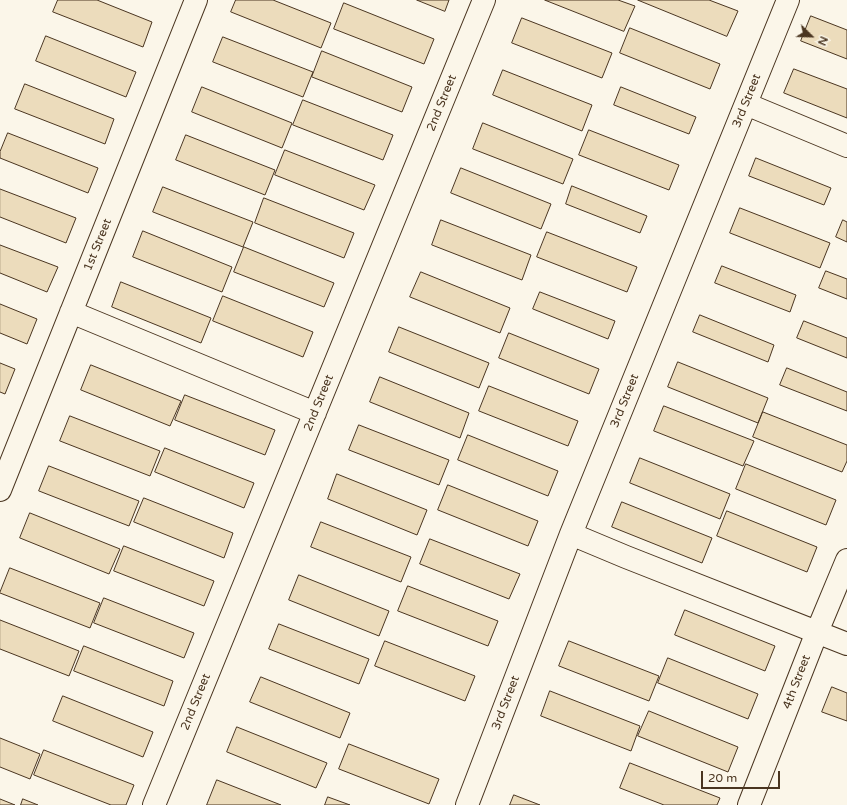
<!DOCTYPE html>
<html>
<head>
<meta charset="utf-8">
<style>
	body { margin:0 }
	#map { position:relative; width:847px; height:805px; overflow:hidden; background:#fbf6e9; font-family:"Varela Round",sans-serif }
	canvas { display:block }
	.north { position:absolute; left:791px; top:16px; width:40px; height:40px; -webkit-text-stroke:3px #fbf6e9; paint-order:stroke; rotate:113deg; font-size:11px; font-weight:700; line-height:16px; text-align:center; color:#4a3520 }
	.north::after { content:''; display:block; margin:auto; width:14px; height:18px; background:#4a3520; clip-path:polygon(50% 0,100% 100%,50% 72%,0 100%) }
	.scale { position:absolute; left:701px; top:771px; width:79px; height:18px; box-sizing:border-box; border:2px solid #4a3520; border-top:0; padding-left:5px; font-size:12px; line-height:14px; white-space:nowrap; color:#4a3520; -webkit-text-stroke:3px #fbf6e9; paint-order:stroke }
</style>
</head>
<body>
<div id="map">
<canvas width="847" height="805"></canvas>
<div class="north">N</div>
<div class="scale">20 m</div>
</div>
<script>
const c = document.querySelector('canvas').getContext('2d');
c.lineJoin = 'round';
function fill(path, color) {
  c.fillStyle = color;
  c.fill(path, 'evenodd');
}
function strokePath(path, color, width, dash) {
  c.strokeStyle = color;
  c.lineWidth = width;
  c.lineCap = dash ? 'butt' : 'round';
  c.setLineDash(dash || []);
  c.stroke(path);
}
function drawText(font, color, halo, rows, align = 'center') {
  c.font = font + ' "Varela Round",sans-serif';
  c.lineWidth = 3;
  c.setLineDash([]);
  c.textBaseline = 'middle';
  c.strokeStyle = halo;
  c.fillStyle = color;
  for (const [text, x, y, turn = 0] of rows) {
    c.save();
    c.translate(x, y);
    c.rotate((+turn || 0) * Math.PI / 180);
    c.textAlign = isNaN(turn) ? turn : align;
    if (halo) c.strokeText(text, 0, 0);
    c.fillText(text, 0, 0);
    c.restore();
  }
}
const building = new Path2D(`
	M58 0H97L152 22 143 47 53 12Z
	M236 0H273L331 23 321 48 231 12Z
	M417 0H449L445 11Z
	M545 0H618L635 6 624 31Z
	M638 0H709L738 11 727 36Z
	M344 3 434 39 424 64 334 29Z
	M811 16 847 30V59L801 41Z
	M522 18 612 53 602 78 512 43Z
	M630 28 720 64 710 89 620 53Z
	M46 36 136 72 126 97 36 61Z
	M223 37 313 72 303 97 213 62Z
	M322 51 412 87 402 112 312 77Z
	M794 69 847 89V118L784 93Z
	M503 70 592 105 582 131 493 95Z
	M25 84 114 119 105 144 15 109Z
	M202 87 292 123 282 148 192 112Z
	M621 87 696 117 689 134 614 105Z
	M303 100 393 135 383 160 293 125Z
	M483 123 573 159 563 184 473 149Z
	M589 130 679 165 669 190 579 155Z
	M8 133 98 168 88 193 0 158V152Z
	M186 135 275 170 265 195 176 160Z
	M285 150 375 185 364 210 275 175Z
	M756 158 831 188 824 205 749 176Z
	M461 168 551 204 541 229 451 193Z
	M572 186 647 216 640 233 566 204Z
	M163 187 253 222 243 247 153 212Z
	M0 189 76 218 66 243 0 217Z
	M264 198 354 233 344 258 255 223Z
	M740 208 830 243 820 268 730 233Z
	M441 220 531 255 522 280 432 245Z
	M843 220 847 222V242L836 237Z
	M143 231 232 267 222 292 133 257Z
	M547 232 637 267 627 292 537 257Z
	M0 245 58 267 47 292 0 273Z
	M244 247 334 283 324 307 234 272Z
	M722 266 796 295 790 312 715 283Z
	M826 271 847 279V299L819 288Z
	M421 272 510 308 500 333 410 297Z
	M121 282 211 318 201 343 112 307Z
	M540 292 615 321 608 339 533 309Z
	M223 296 313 332 303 357 213 321Z
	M0 304 37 319 27 344 0 333Z
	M700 315 774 345 768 362 693 332Z
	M804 321 847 338V358L797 338Z
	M399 327 489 363 479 388 389 352Z
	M509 333 599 369 589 394 499 358Z
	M678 362 768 398 758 423 668 387Z
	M0 363 15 369 5 394 0 392Z
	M91 365 181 401 170 426 81 390Z
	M787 368 847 392V411L780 385Z
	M380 377 469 413 460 438 370 402Z
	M489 386 578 421 568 446 479 411Z
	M185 395 275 430 265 455 175 420Z
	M664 406 754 441 743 466 654 431Z
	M763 412 847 445V461L842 472 753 437Z
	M70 416 160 451 150 476 60 441Z
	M359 425 449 460 439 485 349 450Z
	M468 435 558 471 548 496 458 460Z
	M165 448 254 483 244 508 155 472Z
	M640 458 730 494 720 519 630 483Z
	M746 464 836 500 826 525 736 489Z
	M49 466 139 501 129 526 39 491Z
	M337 474 427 510 417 535 328 499Z
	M448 485 538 521 528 546 438 510Z
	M144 498 233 533 224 558 134 522Z
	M622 502 712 538 702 563 612 527Z
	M727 511 817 547 807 572 717 536Z
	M30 513 120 549 109 574 20 538Z
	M321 522 411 557 401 582 311 547Z
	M430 539 520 574 509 599 420 564Z
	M124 546 214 581 204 606 114 571Z
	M10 568 100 603 90 628 0 593Z
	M299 575 389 611 379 636 289 600Z
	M408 586 498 621 488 646 398 611Z
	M104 598 194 633 184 658 94 623Z
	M685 610 775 646 765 671 675 635Z
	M0 620 79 651 69 676 0 649Z
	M279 624 369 659 359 684 269 649Z
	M385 641 475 676 465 701 375 666Z
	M569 641 659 676 649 701 559 666Z
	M84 646 173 681 164 706 74 671Z
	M668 658 758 694 748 719 658 683Z
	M261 677 350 713 340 738 250 702Z
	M832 687 847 693V721L822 712Z
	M550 691 640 726 631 751 541 716Z
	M63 696 153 732 143 757 53 721Z
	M649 711 738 747 728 772 638 736Z
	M237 727 327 763 316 788 227 752Z
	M0 738 40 754 30 779 0 767Z
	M349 744 439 779 429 804 339 769Z
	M44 750 134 785 126 805H111L34 775Z
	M630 763 720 798 717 805H664L620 788Z
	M217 780 281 805H207Z
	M514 795 540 805H510Z
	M328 797 350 805H325Z
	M0 799 15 805H0Z
	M23 799 38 805H21Z`);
const minor = new Path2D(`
	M746 104 847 146
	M71 312 315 413
	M0 490 196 0
	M571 534 626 557 847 644
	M154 805 484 0
	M467 805 571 534 788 0
	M749 805 817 632 847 560`);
const streetNames = [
	["3rd Street",747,101,-68],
	["2nd Street",442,103,-68],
	["1st Street",98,245,-68],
	["3rd Street",625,401,-68],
	["2nd Street",319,403,-68],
	["4th Street",797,682,-69],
	["2nd Street",196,702,-68],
	["3rd Street",506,703,-69]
];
fill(building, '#ecdcbc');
strokePath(building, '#4a3520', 1);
strokePath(minor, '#4a3520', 24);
strokePath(minor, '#fbf6e9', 22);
drawText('12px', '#4a3520', '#fbf6e9', streetNames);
</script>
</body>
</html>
